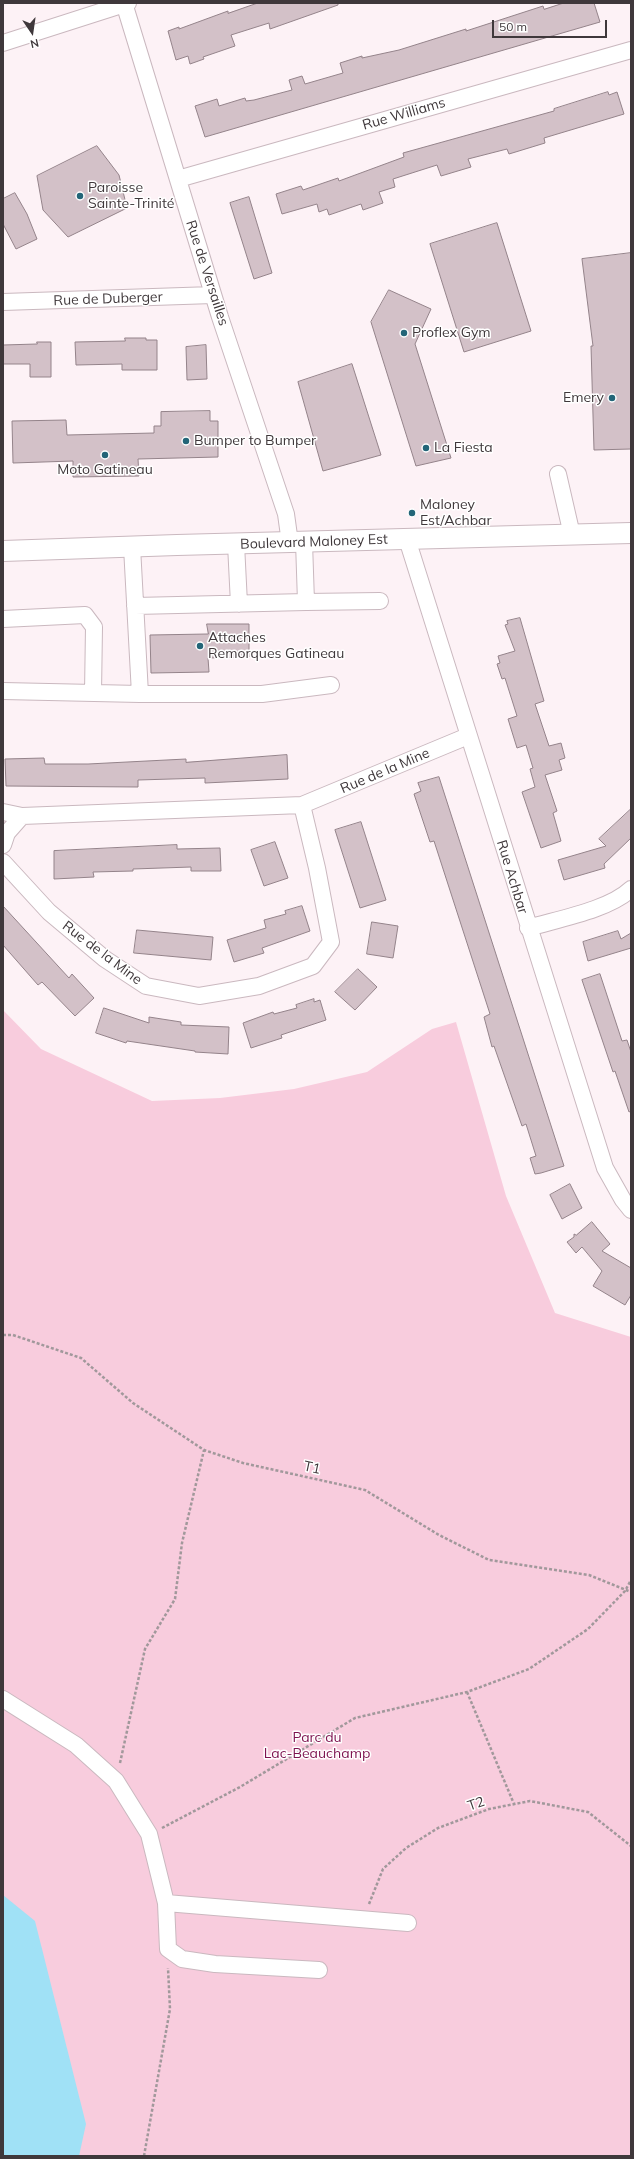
<!DOCTYPE html>
<html>
<head>
<meta charset="utf-8">
<style>
	body { margin:0 }
	#map { position:relative; width:634px; height:2159px; overflow:hidden; background:#fdf2f6; font-family:Mulish,sans-serif }
	canvas { display:block }
	.frame { position:absolute; inset:0; border:4px solid #3f383b; pointer-events:none }
	.north { position:absolute; left:12px; top:12px; width:40px; height:40px; -webkit-text-stroke:3px #fff; paint-order:stroke; rotate:167deg; font-size:11px; font-weight:700; line-height:16px; text-align:center; color:#3f383b }
	.north::after { content:''; display:block; margin:auto; width:14px; height:18px; background:#3f383b; clip-path:polygon(50% 0,100% 100%,50% 72%,0 100%) }
	.scale { position:absolute; left:492px; top:20px; width:115px; height:18px; box-sizing:border-box; border:2px solid #3f383b; border-top:0; padding-left:5px; font-size:12px; line-height:14px; white-space:nowrap; color:#3f383b; -webkit-text-stroke:3px #fff; paint-order:stroke }
</style>
</head>
<body>
<div id="map">
<canvas width="634" height="2159"></canvas>
<div class="frame"></div>
<div class="north">N</div>
<div class="scale">50 m</div>
</div>
<script>
const c = document.querySelector('canvas').getContext('2d');
c.lineJoin = 'round';
function fill(path, color) {
  c.fillStyle = color;
  c.fill(path, 'evenodd');
}
function strokePath(path, color, width, dash) {
  c.strokeStyle = color;
  c.lineWidth = width;
  c.lineCap = dash ? 'butt' : 'round';
  c.setLineDash(dash || []);
  c.stroke(path);
}
function drawText(font, color, halo, rows, align = 'center') {
  c.font = font + ' Mulish,sans-serif';
  c.lineWidth = 3;
  c.setLineDash([]);
  c.textBaseline = 'middle';
  c.strokeStyle = halo;
  c.fillStyle = color;
  for (const [text, x, y, turn = 0] of rows) {
    c.save();
    c.translate(x, y);
    c.rotate((+turn || 0) * Math.PI / 180);
    c.textAlign = isNaN(turn) ? turn : align;
    if (halo) c.strokeText(text, 0, 0);
    c.fillText(text, 0, 0);
    c.restore();
  }
}
const green = new Path2D(`
	M3 1010 41 1049 152 1101 220 1098 294 1089 367 1072 432 1029 456 1022 506 1196 555 1313 631 1337V2156H3Z`);
const water = new Path2D(`
	M3 1895 35 1921 86 2124 79 2156H3Z`);
const building = new Path2D(`
	M258 3H338V5L270 29 269 23 231 35 235 46 203 57 204 59 190 64 188 56 176 60 168 31 179 27V29L228 11V13Z
	M564 3H594L600 22 205 137 195 106 217 99 219 106 245 98 246 101 254 100 292 90 289 80 302 76 305 84 343 73 340 63 362 56V58L399 50 466 29V31L543 6 544 9Z
	M608 92 609 95 617 92 624 114 544 138 545 143 509 154 507 149 468 159 471 167 441 176 437 165 393 179 395 187 379 192 383 203 363 210 361 204 329 215 327 209 319 212 317 204 282 214 276 194 301 186 303 190 338 178 339 181 404 157 403 153 554 111V109Z
	M97 146 119 175 127 208 68 237 43 210 37 176Z
	M15 193 27 214 37 239 16 249 3 224V199Z
	M249 197 272 273 254 279 230 203Z
	M497 223 531 331 464 352 430 244Z
	M631 253V449L594 450 591 346H593L582 259Z
	M389 290 431 309 415 344 451 458 416 466 371 322Z
	M125 338H146V340H157V370H122V364L76 365 75 342 125 341Z
	M37 342H51V377H30V364H3V345L37 344Z
	M206 345 207 379 187 380 186 347Z
	M352 364 381 455 323 471 298 382Z
	M210 411V421H218V457L138 459 139 476 73 477V461L13 463 12 421 66 420 67 435 154 433V426H161V412Z
	M520 618 544 701 535 704 549 746 561 743 565 758 559 760 562 770 545 775 557 811 553 813 561 841 541 848 522 792 535 787 530 769 533 768 526 745 517 748 508 719 517 716 505 678 502 679 497 664 500 663 498 656 515 651 505 625 508 624 507 621Z
	M207 624H249V657L208 658 209 672 151 673 150 635 208 634Z
	M287 755 288 779 205 783V778L138 780V787L6 786 5 759 44 758 45 764H88L186 759V762Z
	M439 777 564 1166 541 1173 535 1174 530 1158 536 1156 526 1124 522 1126 494 1046 492 1047 484 1017 490 1014 434 841 430 842 414 794 421 791 418 783Z
	M631 809V838L604 864 605 868 564 880 558 860 606 846 599 839Z
	M361 822 386 900 360 908 335 830Z
	M275 842 288 878 264 886 251 850Z
	M177 845V849L220 848 221 871H191V867L133 869V871L93 872 94 877 54 879V851Z
	M3 906 69 978 72 974 94 998 75 1016 42 982 38 985 3 945Z
	M302 906 310 931 262 948 264 953 234 962 227 940 266 928 264 920 286 914 285 911Z
	M372 922 398 926 393 958 367 954Z
	M137 930 213 937 211 960 134 953Z
	M618 931 621 939 631 933V948L588 961 583 942Z
	M358 969 377 987 355 1010 335 992Z
	M600 974 622 1041 627 1040 631 1052V1111L629 1112 615 1071 613 1072 582 980Z
	M314 999V1002L320 1000 326 1020 281 1035 282 1038 251 1048 243 1023 273 1012 274 1014 297 1008 296 1005Z
	M104 1008 149 1023V1017L181 1022V1025L229 1027 228 1054 195 1052V1051L127 1041 126 1043 96 1033Z
	M570 1184 582 1208 562 1219 550 1195Z
	M592 1222 610 1244 602 1251 631 1268V1295L625 1305 593 1286 602 1271 582 1247 576 1253 567 1242 574 1237V1234L576 1235Z`);
const path = new Path2D(`
	M3 1335H13L81 1358 133 1403 204 1450 243 1463 365 1490 439 1535 489 1560 589 1575 631 1592
	M467 1692 514 1804
	M120 1763 145 1649 175 1599 182 1543 204 1450
	M162 1828 240 1787 355 1718 467 1692 529 1669 588 1629 625 1591 631 1580
	M369 1904 383 1869 406 1848 438 1828 489 1809 530 1801 588 1812 631 1846
	M144 2156 170 2009 168 1968`);
const minor = new Path2D(`
	M124 3 220 317 286 514 290 543
	M3 43 128 3
	M178 179 631 50
	M3 302 213 295
	M558 474 572 535
	M407 539 605 1168 623 1200 631 1210
	M304 542 306 602 380 601
	M236 544 239 604
	M132 547 140 694H262L331 685
	M135 606 306 602
	M3 619 85 615 94 627 93 693
	M3 691 140 694
	M3 812 22 816 302 805 468 736
	M3 845 7 833 22 816
	M3 862 49 912 105 959 146 986 199 996 259 986 313 966 331 942 317 868 302 805
	M528 928C558 919 609 910 631 889
	M3 1699 76 1745 116 1781 149 1834 166 1903 168 1949 182 1959 215 1964 319 1970
	M166 1903 408 1923`);
const major = new Path2D(`
	M3 551 177 545 631 533`);
const markers = [
	[80,196,4,"#236578"],
	[404,333,4,"#236578"],
	[612,398,4,"#236578"],
	[186,441,4,"#236578"],
	[426,448,4,"#236578"],
	[105,455,4,"#236578"],
	[412,513,4,"#236578"],
	[200,646,4,"#236578"]
];
const streetNames = [
	["Rue Williams",404,114,-16],
	["Rue de Versailles",207,273,72],
	["Rue de Duberger",108,299,-2],
	["Boulevard Maloney Est",314,542,-2],
	["Rue de la Mine",385,771,-23],
	["Rue Achbar",512,877,73],
	["Rue de la Mine",102,953,37],
	["T1",312,1468,12],
	["T2",476,1804,-19]
];
const poiNames = [
	["Paroisse",88,188],
	["Sainte-Trinité",88,204],
	["Proflex Gym",412,333],
	["Emery",604,398,"right"],
	["Bumper to Bumper",194,441],
	["La Fiesta",434,448],
	["Moto Gatineau",105,470,"center"],
	["Maloney",420,505],
	["Est/Achbar",420,521],
	["Attaches",208,638],
	["Remorques Gatineau",208,654]
];
const parkNames = [
	["Parc du",317,1738],
	["Lac-Beauchamp",317,1754]
];
fill(green, '#f8ccdd');
fill(water, '#a0e1f6');
fill(building, '#d3c1c8');
strokePath(building, '#94838a', 1);
strokePath(minor, '#cab8bf', 18);
strokePath(major, '#cab8bf', 22);
strokePath(path, '#a1989b', 2.5, [3, 2]);
strokePath(minor, '#fff', 16);
strokePath(major, '#fff', 20);
for (const [x, y, r, color] of markers) {
  const dot = new Path2D();
  dot.arc(x, y, r, 0, 2 * Math.PI);
  c.fillStyle = color;
  c.fill(dot);
  strokePath(dot, '#fff', 1.5);
}
drawText('14px', '#3f383b', '#fff', streetNames);
drawText('14px', '#3f383b', '#fff', poiNames, 'left');
drawText('14px', '#7d124f', '#fff', parkNames);
</script>
</body>
</html>
